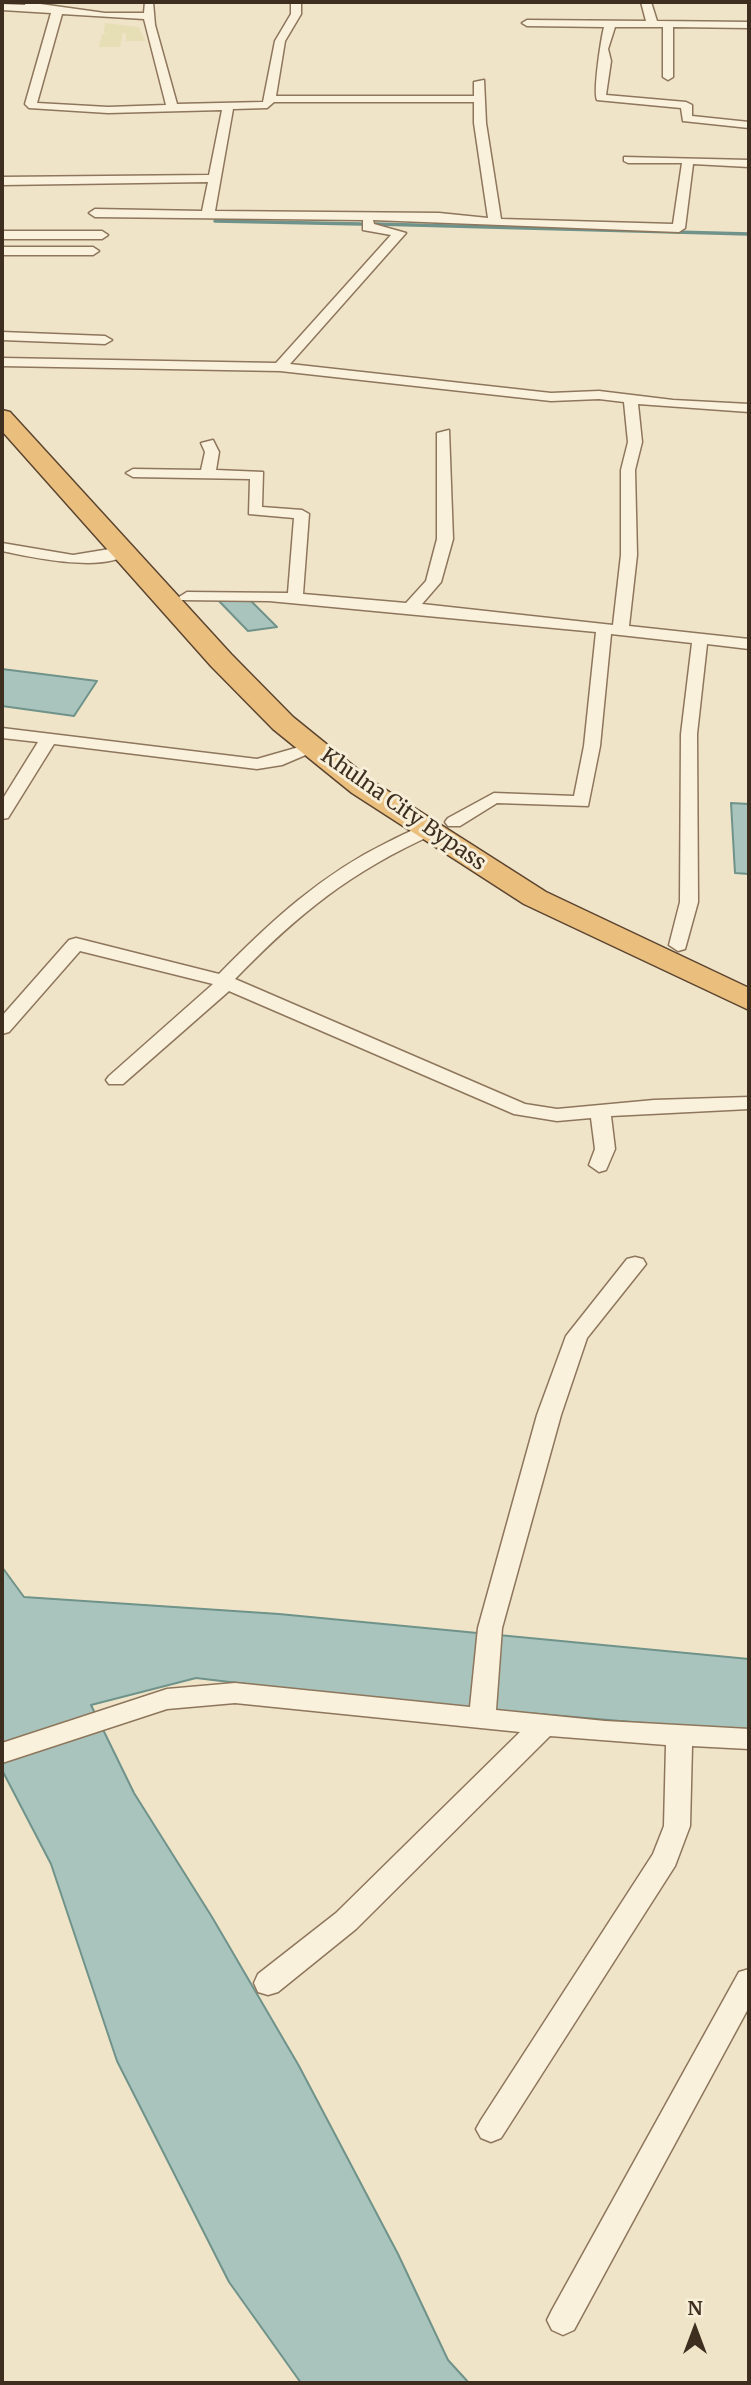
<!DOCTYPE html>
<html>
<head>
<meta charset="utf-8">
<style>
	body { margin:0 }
	#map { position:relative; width:751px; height:2385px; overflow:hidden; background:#f0e4c8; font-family:Merriweather,serif }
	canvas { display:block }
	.frame { position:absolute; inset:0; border:4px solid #3d2e20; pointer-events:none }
	.north { position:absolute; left:660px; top:2294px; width:70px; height:70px; -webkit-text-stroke:5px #f7eed8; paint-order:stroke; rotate:0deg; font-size:19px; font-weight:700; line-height:28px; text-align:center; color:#3d2e20 }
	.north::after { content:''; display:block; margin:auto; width:24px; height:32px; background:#3d2e20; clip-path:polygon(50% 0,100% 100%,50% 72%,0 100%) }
</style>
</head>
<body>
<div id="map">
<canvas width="751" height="2385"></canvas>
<div class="frame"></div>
<div class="north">N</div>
</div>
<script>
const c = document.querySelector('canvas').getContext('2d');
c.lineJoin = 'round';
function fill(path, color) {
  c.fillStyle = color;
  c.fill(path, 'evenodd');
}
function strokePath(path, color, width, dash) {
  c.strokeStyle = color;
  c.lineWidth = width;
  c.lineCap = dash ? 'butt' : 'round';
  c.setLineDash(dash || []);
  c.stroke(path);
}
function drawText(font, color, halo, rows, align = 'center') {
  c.font = font + ' Merriweather,serif';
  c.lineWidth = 6;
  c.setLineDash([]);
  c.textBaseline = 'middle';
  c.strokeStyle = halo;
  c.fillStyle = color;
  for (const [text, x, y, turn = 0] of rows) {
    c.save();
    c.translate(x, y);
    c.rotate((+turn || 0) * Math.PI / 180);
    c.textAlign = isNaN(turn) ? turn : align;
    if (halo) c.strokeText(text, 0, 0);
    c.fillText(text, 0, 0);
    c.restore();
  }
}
const farmland = new Path2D(`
	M105 23 138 27 146 41H126V34L123 33 120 47H99L102 34H108L104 33Z`);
const water = new Path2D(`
	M248 598 277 627 248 631 217 599Z
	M2 669 97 681 74 716 2 706Z
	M731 803 749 804V874L735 873Z
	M2 1567 24 1597 279 1614 749 1659V1732L398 1702 196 1678 91 1705 134 1793 212 1917 299 2066 398 2254 448 2360 469 2383H301L229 2282 117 2061 51 1864 2 1770Z`);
const stream = new Path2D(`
	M215 221 361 224
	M376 224 749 234`);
const minor = new Path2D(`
	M26 2 105 13H144L145 2H153L155 25 177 104 263 102 275 41 291 14V2H301V14L285 41 276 96H474V82L484 80 486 123 501 219 673 224 682 163H628L624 161V157L749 160V167L693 164 685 228 679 232 373 220 374 224 406 233 290 364 551 393 599 391 673 400 749 404V412L638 404 642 442 635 470 637 555 629 626 749 639V649L707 644 697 734 698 902 685 949 678 951 669 945 680 902 681 734 692 643 611 634 600 746 588 806 497 803 460 826H448L445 822 448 818 494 793 574 796 584 746 596 632 269 601 181 600 179 597 187 592 288 593 294 518 249 514 250 479 133 477 126 473 133 469 201 470 205 452 201 443 213 440 219 452 216 470 263 472 262 507 302 510 309 514 303 594 406 603 426 581 437 539V433L449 430 453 539 441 582 422 604 613 625 621 555V470L628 442 624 402 599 399 551 401 280 371 2 366V358L276 363 391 235 363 230V220L95 217 89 213 95 209 202 211 208 182 2 185V177L209 175 222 110 108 113 29 108 25 104 51 13 2 10V4L25 5ZM62 14 144 19 166 105 108 107 37 103ZM274 102H474V123L488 218 439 213 215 211 233 109 267 108Z
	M641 2H651L657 21 749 22V28L673 27V77L668 80 663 77V27H615L608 49 611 61 606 95 686 102 692 105V116L749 122V128L683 121 681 108 597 100C593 91 601 39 604 27L527 26 522 23 527 20 646 21Z
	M2 231H102L108 235 102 239H2Z
	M2 247H93L99 251 93 255H2Z
	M2 332 105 336 112 340 105 344 2 340Z
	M2 543 73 555 122 547 130 552C107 574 30 557 2 551Z
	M2 728 257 759 313 743 322 748 282 765 257 769 54 744 8 818 2 819V800L38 742 2 738Z
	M428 825 437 830 434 834C350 872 299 913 235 979L525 1104 557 1109 654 1100 749 1097V1109L611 1116 615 1149 606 1170 599 1172 589 1165 595 1149 591 1118 557 1121 514 1114 229 991 123 1084H109L106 1080 109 1076 213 984 80 951 9 1032 2 1034V1016L69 940 76 938 219 974C270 922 322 874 388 842 401 836 414 828 428 825Z
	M635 1257 643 1259 646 1264 587 1338 561 1415 502 1628 496 1710 605 1721 749 1729V1749L692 1746 690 1826 675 1866 501 2138 491 2142 481 2138 476 2129 481 2120 653 1854 664 1826 666 1745 550 1736 356 1929 278 1992 268 1995 258 1992 254 1983 258 1974 336 1913 520 1732 235 1703 167 1709 2 1763V1743L167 1689 235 1683 470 1707 478 1628 537 1415 566 1336 627 1259Z
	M749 1969V2007L574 2330 563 2335 552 2330 547 2320 552 2310 739 1972Z`);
const trunk = new Path2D(`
	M2 410 10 412 231 654 293 717 372 781 546 892 749 988V1010L524 904 352 793 273 729 211 666 2 431Z`);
const streetNames = [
	["Khulna City Bypass",403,810,35]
];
fill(farmland, '#e6deb5');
fill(water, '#a9c4bc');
strokePath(water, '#6f938a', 2);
strokePath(stream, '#6f938a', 3.5);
strokePath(minor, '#8d765c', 3);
strokePath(trunk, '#5b4430', 3);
fill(minor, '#faf1dc');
fill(trunk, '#eabe7c');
drawText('21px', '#3d2e20', '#f7eed8', streetNames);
</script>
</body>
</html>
